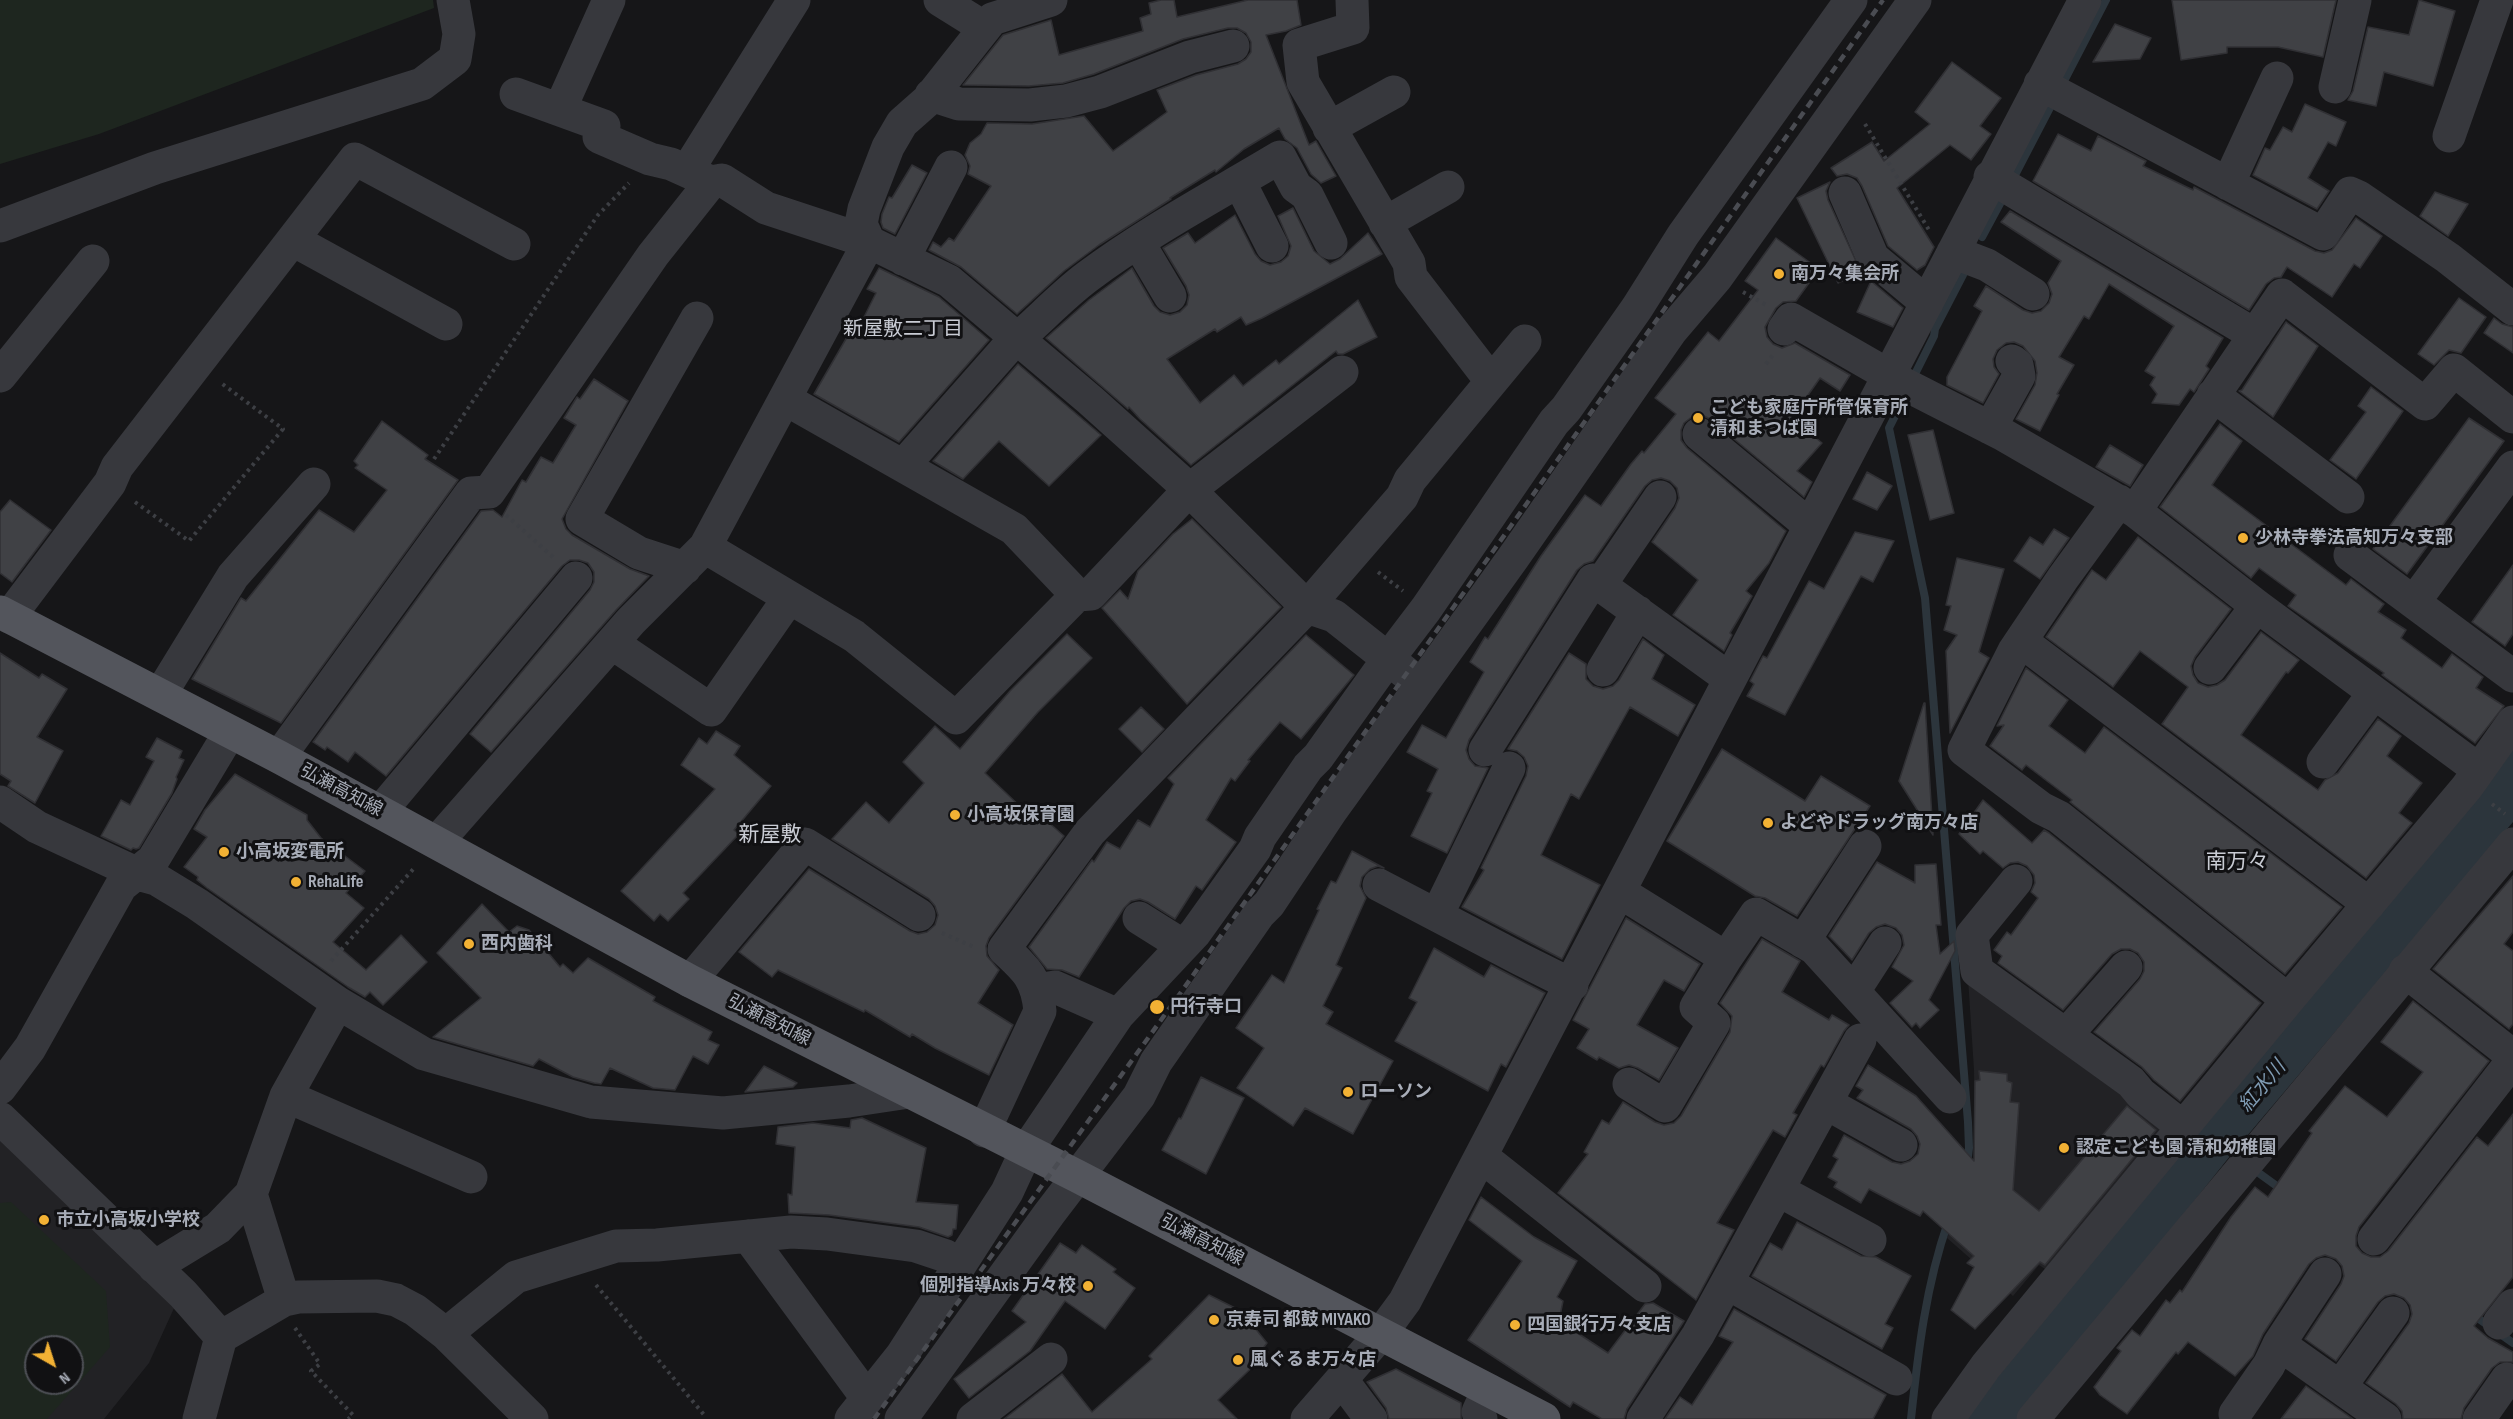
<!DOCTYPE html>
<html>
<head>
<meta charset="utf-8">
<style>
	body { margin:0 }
	#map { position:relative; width:2513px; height:1419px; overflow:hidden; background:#161618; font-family:"Sofia Sans Condensed",sans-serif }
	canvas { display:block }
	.north { position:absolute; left:24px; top:1335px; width:60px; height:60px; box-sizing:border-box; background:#111113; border:2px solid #4d4f55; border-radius:50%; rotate:141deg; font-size:16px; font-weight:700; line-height:24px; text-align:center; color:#a8adb8 }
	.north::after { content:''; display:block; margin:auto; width:21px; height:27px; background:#f2b134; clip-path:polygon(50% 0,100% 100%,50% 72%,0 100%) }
</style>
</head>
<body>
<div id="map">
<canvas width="2513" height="1419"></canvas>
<div class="north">N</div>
</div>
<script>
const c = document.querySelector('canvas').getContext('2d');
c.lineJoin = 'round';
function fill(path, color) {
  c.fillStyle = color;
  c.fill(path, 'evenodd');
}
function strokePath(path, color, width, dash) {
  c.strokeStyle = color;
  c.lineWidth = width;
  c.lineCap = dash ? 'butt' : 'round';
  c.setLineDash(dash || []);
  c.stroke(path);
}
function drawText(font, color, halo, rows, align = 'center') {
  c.font = font + ' "Sofia Sans Condensed","Noto Sans JP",sans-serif';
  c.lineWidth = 6;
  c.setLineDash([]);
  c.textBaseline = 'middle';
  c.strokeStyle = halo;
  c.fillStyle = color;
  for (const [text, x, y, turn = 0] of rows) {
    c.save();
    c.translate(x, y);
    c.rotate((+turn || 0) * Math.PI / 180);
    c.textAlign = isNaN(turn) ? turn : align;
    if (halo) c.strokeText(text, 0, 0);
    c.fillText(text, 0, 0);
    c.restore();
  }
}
const built = new Path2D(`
	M1968 978 2171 1126 2048 1271 2039 1265 2013 1296 1947 1238 1975 1169 1974 1070Z
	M0 1134 175 1306 149 1363 104 1419H0ZM36 1347H72V1383H36Z`);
const green = new Path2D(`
	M0 0H433L434 8 99 134 0 164Z
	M11 1202 106 1291 110 1347 47 1419H0V1203ZM36 1347H72V1383H36Z`);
const water = new Path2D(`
	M2513 749V822L2230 1156 2033 1404 2024 1419H1963Z`);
const stream = new Path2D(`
	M2062 85 2106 0
	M2013 179 2053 102
	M1982 237 2003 198
	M1912 380 1934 336 1935 329 1964 273
	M1907 392 1889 428 1925 598 1968 1122 1969 1148 1967 1164
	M2256 1171 2285 1192
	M2472 1314 2513 1343
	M1911 1419C1918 1352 1926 1285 1948 1222`);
const building = new Path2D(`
	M1161 0H1174L1177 17 1248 0H1297L1301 25 1286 31 1266 35 1309 145 1316 141 1336 176 1321 183 1311 174 1297 148 1285 139 1279 128 1244 149 1216 172 1215 170 1170 198 1171 199 1099 245 1064 271 1017 314 961 267 929 250 933 242 941 247 949 238 954 241 991 186 968 174 970 166 965 155 970 143 981 134 987 123 1032 124 1084 116 1113 151 1167 112 1157 90 1196 75 1238 64 1246 59 1251 52V42L1246 33 1237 28H1228L1183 39 1094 74 1063 83 1029 86 963 85 1003 35 1051 20 1059 55 1143 31 1140 18 1151 14 1149 3Z
	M2172 0H2336L2323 57 2278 47H2227V53L2181 60Z
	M2419 0 2455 11 2433 86 2384 72 2376 106 2348 100 2353 91 2368 27 2409 35Z
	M2115 24 2151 38 2140 59 2093 62Z
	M1952 62 2001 98 1980 126 1991 134 1971 160 1950 145 1897 188 1934 247 1925 265 1917 270 1888 246 1862 186 1857 178 1847 174 1837 176 1831 168 1872 142 1884 161 1930 124 1915 112Z
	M2305 104 2346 122 2336 146 2328 142 2308 178 2329 191 2317 209 2253 175 2265 148 2270 150 2283 127 2292 132Z
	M2058 134 2091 151 2098 136 2146 161 2143 166 2193 190 2194 187 2315 251 2324 253 2332 250 2356 218 2382 236 2360 268 2354 264 2332 297 2287 267 2281 277 2274 278 2266 284 2249 310 2033 181Z
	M912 165 927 173 895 234 883 228 881 222 882 214 889 197 892 198Z
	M1830 182 1826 191 1828 200 1861 272 1838 283 1797 198Z
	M2435 192 2468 204 2448 236 2420 216Z
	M1293 208 1314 251 1330 264 1340 259 1368 233 1382 254 1262 318 1246 325 1241 317 1217 332 1215 329 1167 359 1200 403 1234 375 1243 386 1276 360 1279 364 1358 300 1377 337 1343 354H1338L1336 351 1191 465 1140 419 1129 407 1128 409 1046 338 1089 300 1132 268 1154 306 1160 312 1170 315 1180 312 1187 305 1189 295 1186 286 1163 248 1188 233 1195 243 1235 215 1255 254 1261 261 1270 265 1281 262 1288 256 1291 246 1278 216Z
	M2010 211 2223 338 2206 366 2209 369 2194 392 2190 389 2179 405 2152 403 2157 394 2150 385 2155 377 2145 371 2174 326 2109 284 2089 319 2084 316 2059 357 2074 365 2057 394 2059 395 2040 431 2016 419 2035 385 2037 373 2035 361 2023 346 2014 342 2006 343 1997 350 1993 359 1994 367 1999 374 1983 403 1947 385V377L1982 311 1974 306 1986 286 2023 310 2032 313 2041 311 2049 303 2052 294 2048 283 2061 261 2001 222Z
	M1776 238 1819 269 1796 301 1783 302 1776 308 1765 327 1767 337 1773 344 1782 348 1795 343 1850 375 1840 391 1820 378 1792 418 1822 443 1797 471 1812 482 1804 497 1710 419 1702 415 1693 416 1684 423 1681 430V440L1687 448 1786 531 1769 563 1746 591 1752 596 1730 633 1732 635 1724 651 1673 615 1698 580 1652 542 1675 508 1679 498 1677 488 1670 481 1661 478 1652 480 1645 486 1593 561 1584 564 1577 570 1469 740 1466 750 1469 759 1475 766 1488 768 1447 853 1411 836 1432 793 1427 791 1438 769 1407 752 1422 725 1446 738 1484 672 1470 662 1485 637 1488 639 1541 556 1585 495 1601 506 1631 464 1642 451 1644 453 1676 414 1655 398 1708 332 1719 341 1758 290 1745 281Z
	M879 268 939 297 989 340 899 442 814 394 850 332 855 335 876 293 867 289Z
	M1871 281 1903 308 1893 327 1857 312Z
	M2459 298 2486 317 2461 353 2449 350 2434 365 2418 354Z
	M2494 318 2502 324 2513 327V353L2484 333Z
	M2286 322 2318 346 2273 417 2239 391 2242 390Z
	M1018 364 1101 435 1049 486 999 441 963 479 933 461Z
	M594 379 628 401 562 519 566 529 572 535 630 569 649 576 617 609 491 752 470 734 590 590 594 582V572L588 563 579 560H570L562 566 386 776 355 752 348 762 327 747 325 750 313 742 481 511 493 510 502 517 522 480 526 482 541 457 553 463 576 425 564 418 577 397 580 399Z
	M2371 387 2403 411 2356 479 2330 460 2366 412 2358 406Z
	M2469 418 2504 441 2407 574 2373 549Z
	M382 421 428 455 425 459 458 480 281 723 192 679 241 598 246 601 319 510 354 532 387 490 355 468 358 465 354 461Z
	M2220 424 2242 441 2212 485 2346 585 2351 579 2384 604 2378 612 2406 630 2401 638 2442 668 2452 654 2483 677 2476 688 2504 706 2475 743 2382 675 2384 673 2288 606 2296 595 2259 568 2251 578 2160 507Z
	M1933 430 1954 513 1930 520 1908 435Z
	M2110 445 2143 465 2130 486 2096 467Z
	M1867 472 1892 486 1877 510 1853 499Z
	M10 500 51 530 12 582 0 573V512Z
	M1192 519 1281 607 1187 704 1102 608 1120 590 1128 599 1138 571 1173 534Z
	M2054 529 2069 538 2040 579 2014 561 2030 537 2043 545Z
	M1855 532 1894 541 1873 582 1861 576 1785 715 1747 696 1754 684 1750 681 1763 656 1767 658 1809 581 1824 589Z
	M2138 537 2231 609 2195 657 2191 666 2193 675 2198 683 2208 687 2217 685 2225 680 2261 632 2299 660 2288 673 2286 672 2241 735 2318 790 2325 780 2338 773 2378 719 2401 736 2387 756 2422 783 2399 813 2412 823 2366 878 2162 724 2188 687 2140 651 2113 687 2046 637 2092 570 2106 580Z
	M1957 558 2004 569 1979 652 1989 658 1950 733 1946 651 1957 635 1944 630 1951 606 1946 605Z
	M2513 565V634L2505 646 2472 622Z
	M1067 634 1092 658 1038 712 985 773 1026 812 1031 807 1064 836 989 938 986 946 987 956 999 970 978 1003 1013 1025 989 1075 935 1048 912 1034 910 1037 865 1010 864 1012 778 970 772 977 739 952 809 869 910 931 918 934 927 932 935 925 938 915 935 906 929 899 832 839 866 802 889 823 924 783 903 762 935 726 960 749 1010 691Z
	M1306 635 1354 675 1301 739 1280 722 1248 760 1250 761 1235 781 1231 778 1206 820 1236 842 1202 890 1196 886 1175 919 1148 902 1140 899 1131 901 1124 908 1079 977 1062 970 1047 969 1029 947 1092 860 1094 862 1107 842 1120 849 1138 820 1150 827 1174 784 1168 778Z
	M1643 639 1664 655 1652 679 1695 705 1678 736 1630 707 1579 799 1571 794 1541 855 1600 885 1562 959 1462 907 1484 870 1481 868 1526 776 1528 766 1524 757 1517 751 1508 749 1569 653 1586 664V679L1593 686 1603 689 1613 686 1619 680Z
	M0 653 39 678 42 674 67 689 37 737 63 751 35 803 8 786 11 781 0 774Z
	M2026 668 2068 700 2049 726 2085 753 2104 727 2342 907 2285 974 2070 802 2072 800 2026 765 2022 770 1990 746 2004 725 1997 726Z
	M1924 703H1925L1933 835 1899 781Z
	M1141 707 1164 729 1142 752 1119 729Z
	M716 731 740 746 734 755 771 786 734 830 739 834 683 893 689 899 668 921 660 914 654 921 621 891 715 789 681 765 699 738 707 744Z
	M157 738 182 751 179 758 184 760 176 777 177 779 172 793 139 848 136 849 133 848 131 850 101 836 121 800 130 805 154 761 146 757Z
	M1722 749 1805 801 1821 776 1870 806 1797 916 1765 898 1755 896 1667 841Z
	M235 774 307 815V820L321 838 365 871 346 893 364 908 333 942 366 970 401 935 427 962 383 1005 370 992 365 997 348 987 207 888 197 880 198 877 184 867 207 837 194 829 205 810Z
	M1983 800 2032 843 2044 830 2049 833 2261 1003 2180 1101 2154 1080 2142 1067 2094 1032 2140 979 2144 971V962L2138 953 2130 949H2121L2112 954 2063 1010 1998 963 2002 956 1994 950 2007 932 2011 935 2038 898 2031 892 2035 883 2034 875 2027 866 2018 862 2010 863 2003 868 1983 851 1980 854 1959 834Z
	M1352 851 1384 868 1378 866 1370 869 1362 877 1360 886 1366 898 1336 965 1342 968 1323 1006 1333 1012 1326 1024 1393 1061 1353 1134 1305 1108 1293 1126 1237 1088 1264 1048 1236 1028 1272 975 1284 983 1319 910 1317 909 1331 881 1336 883Z
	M1877 862 1915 883V865L1936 864 1941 925H1936L1940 954 1954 941 1955 951 1929 1000 1939 1010 1920 1028 1916 1023 1912 1027 1890 1003 1913 981 1892 967 1904 945 1902 935 1896 928 1885 924 1876 927 1869 933 1852 960 1829 936Z
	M2513 876V932L2504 944 2513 951V1024L2509 1029 2433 969Z
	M482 904 509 932 517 926 529 930 560 967 563 964 573 973 588 958 655 997 653 1001 712 1032 708 1040 719 1045 708 1064 693 1056 675 1090 653 1088 610 1068 601 1084 594 1083 573 1077 539 1059 533 1066 433 1037 481 998 437 953Z
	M1626 918 1700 964 1684 991 1664 980 1637 1025 1678 1048 1659 1080 1638 1068 1629 1065 1619 1068 1599 1057 1597 1060 1577 1048 1589 1029 1573 1020Z
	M1762 939 1800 961 1782 992 1829 1020 1832 1015 1849 1025 1844 1031 1824 1067 1821 1065 1793 1113 1797 1115 1785 1137 1773 1130 1717 1223 1734 1230 1696 1300 1558 1193 1588 1154 1584 1152 1602 1120 1609 1124 1623 1102 1655 1122 1664 1125 1674 1123 1681 1116 1730 1032 1732 1016 1720 1003Z
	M1434 948 1484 977 1491 965 1545 993 1506 1067 1501 1064 1488 1091 1395 1041 1417 1002 1409 998Z
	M2413 1001 2489 1061 2359 1227 2356 1236V1246L2362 1253 2371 1257H2380L2388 1251 2477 1137 2488 1146 2513 1114V1277L2474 1326 2488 1338 2513 1352V1362H2500L2492 1368 2464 1408 2461 1419H2403L2402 1411 2396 1404 2366 1383 2409 1323 2412 1314 2410 1305 2404 1298 2394 1294 2385 1296 2378 1302 2336 1361 2305 1339 2341 1284 2344 1276 2342 1266 2336 1259 2325 1255 2316 1258 2309 1264 2263 1334 2253 1356 2235 1376 2188 1342 2178 1354 2176 1352 2127 1414 2100 1395 2094 1387 2121 1351 2117 1348 2132 1330 2140 1336 2166 1300 2170 1303 2180 1290 2182 1292 2231 1217 2255 1187 2268 1197 2312 1133 2309 1131 2345 1086 2387 1117 2423 1072 2381 1042Z
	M1868 1065 1916 1096 1974 1161 1975 1081 1980 1080 1979 1071 2007 1074V1081L2012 1083 2010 1102 2019 1103 2013 1190 2039 1211 2127 1106 2156 1130 2045 1265 2040 1262 1975 1329 1951 1310 1974 1267 1967 1263 1974 1256 1923 1211 1920 1216 1869 1189 1861 1203 1834 1187 1837 1182 1828 1177 1838 1159 1833 1156 1844 1135 1892 1162 1901 1164 1910 1161 1918 1154 1920 1144 1917 1136 1911 1129 1857 1098 1863 1090 1856 1086Z
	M764 1066 797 1083 793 1087 745 1092Z
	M1201 1077 1244 1098 1206 1174 1162 1150 1179 1118 1181 1119Z
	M862 1118 926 1148 916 1202 958 1205 956 1229H953L952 1235 948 1237 919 1227 829 1215 789 1213 788 1194 792 1195 795 1147 776 1144 778 1127 813 1123 850 1128 851 1120Z
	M1481 1197 1534 1237 1577 1261 1557 1297 1563 1301 1559 1321 1608 1353 1645 1304 1653 1303 1684 1321 1627 1409 1624 1419H1602L1573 1402 1570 1407 1468 1340 1522 1261 1469 1220Z
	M1797 1222 1861 1256 1876 1257 1911 1276 1885 1324 1893 1328 1882 1349 1752 1276 1770 1243 1782 1250Z
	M1060 1243 1076 1253 1082 1245 1116 1269 1113 1272 1135 1288 1105 1329 1065 1301 1030 1351 969 1398 954 1379 1026 1322 1012 1311Z
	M1209 1295 1241 1311 1267 1343 1264 1347 1268 1352 1218 1400 1237 1419H1004L1062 1374 1092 1412 1152 1359 1149 1356Z
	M1734 1309 1886 1395 1873 1419H1665L1680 1397 1692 1405 1733 1342 1719 1336Z
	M1396 1369 1461 1403V1419H1389L1386 1408 1367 1382Z
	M2306 1386 2353 1419H2281Z`);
const path = new Path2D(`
	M1865 124 1929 230
	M1743 292 1766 305
	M1766 364 1773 355
	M434 459 598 215 629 183
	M135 502 189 541 283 429 221 383
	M506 515 554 558
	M1378 572 1403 591
	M2492 804 2505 814
	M942 933 974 947
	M331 961 416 866
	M596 1285 705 1416
	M295 1328 320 1364 311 1371 353 1415 348 1419`);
const minor = new Path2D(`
	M940 0 985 28
	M1352 0 1353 28 1299 45 1303 82 1409 263 1411 277 1491 381
	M2040 84 2323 234 2350 193 2359 197 2448 258 2513 309
	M2335 87 2355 0
	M516 94 604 126 599 137 650 159 671 164 711 182 722 180 766 208 869 242 949 281 1090 400 1178 479 1307 607 1334 616 1406 673
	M931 95 959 104 1030 105 1066 101 1100 92 1190 57 1233 46
	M560 109 609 0
	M1329 128 1394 92
	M2449 136 2497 0
	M687 171 794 0
	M1990 177 2255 335
	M1239 181 1272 246
	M2228 184 2277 78
	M1845 193 1873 258 1927 303
	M1385 223 1448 187
	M0 226 155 168 422 84 455 59 459 34 453 0
	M293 240 446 324
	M1138 242 1170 296
	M1953 252 1987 265 2033 294
	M903 259 951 167
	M1784 329 1791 319 1904 384 2002 434 2135 511 2257 606 2479 770
	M0 376 93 261
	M2213 395 2348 497
	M785 399 1014 529 1077 595
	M1990 428 2019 376 2017 365 2012 361
	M1699 434 1809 525
	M903 466 1008 347C1035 325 1059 298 1087 277 1147 232 1215 196 1280 157L1296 187 1307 195 1331 243
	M2119 501 2063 578 2014 651 1964 750 2041 808 2059 817 2288 1000
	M2135 511 2282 295 2425 404 2454 370 2513 417
	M705 547 854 636 956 718 1077 595 1091 594 1188 491 1342 372
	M2350 555 2513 676
	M685 568 639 553 582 519 697 318
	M1600 585 1660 497
	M2414 602 2513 467
	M9 617 110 483 117 467 355 159 514 244
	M2021 641 2369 904
	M612 643 711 710 789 598
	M2210 668 2257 606
	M1603 670 1638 612
	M160 695 233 576 314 484
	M1485 750 1593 580 1730 679
	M279 757 471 493 489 492 653 255 711 182
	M2323 762 2374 693
	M0 802 37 827 138 874 156 879 197 904 338 1003 424 1054 591 1102 723 1113 849 1101 909 1092
	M380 812 576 578
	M437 842 631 621 705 547 869 242 861 224 864 209 888 147 902 123 928 100 992 19 1051 0
	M2016 881 1972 935 1977 971 2131 1082 2141 1094 2183 1127
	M1379 885 1520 959 1572 985
	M1620 892 1726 958 1756 914 1814 948 1950 1097
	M1437 915 1509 768
	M1139 918 1182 945
	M1803 942 1865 846
	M2405 971 2513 1056
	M690 981 805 844 919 915
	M1038 990 1055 987 1118 1015
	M1854 991 1885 943
	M2066 1035 2126 967
	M1629 1084 1665 1106 1714 1023 1696 1007 1726 958
	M0 1088 30 1048 121 886 153 860 230 732
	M286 1096 471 1177
	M1826 1103 1901 1145
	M0 1118 183 1294 221 1337
	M984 1131 1040 1011C1037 979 1027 970 1004 949L1090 832 1307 607 1402 497 1410 480 1525 341
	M1481 1156 1645 1286
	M1778 1190 1870 1240
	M748 1236 867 1398
	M2374 1239 2513 1060
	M154 1267 218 1228 251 1194
	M2325 1274 2279 1344 2385 1419
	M1727 1283 1896 1379
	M284 1300 251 1194 286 1096 338 1003
	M2499 1323 2513 1305
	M446 1334 516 1277 616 1246 657 1245 791 1232 827 1234 916 1246 946 1256 959 1265
	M1342 1380 1371 1419
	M2340 1387 2393 1313
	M2235 1414 2269 1365 2279 1344
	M199 1419 221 1337 284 1300 298 1297 377 1296 396 1300 415 1310 446 1334 532 1419
	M851 1419 902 1355 1007 1192 1026 1151 1118 1015 1195 933 1255 849 1260 837 1308 767 1318 757 1388 659 1426 609 1554 422 1566 409 1637 308 1683 235 1851 0
	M901 1419 1049 1214 1139 1096 1156 1062 1259 914 1269 904 1331 811 1513 558 1671 331 1717 277 1915 0
	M973 1419 1051 1359
	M1307 1419 1380 1335 1405 1301 2085 0
	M1481 1419 1478 1412 1488 1390
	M1643 1419 1698 1335 1860 1040
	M1948 1419 1986 1366 2288 1000 2467 787 2513 722
	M2033 1419 2513 844
	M2479 1419 2507 1379`);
const major = new Path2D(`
	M0 612 279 757 690 981 1077 1176 1544 1419`);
const rail = new Path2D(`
	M874 1419 1184 988 1883 0`);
const markers = [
	[1779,274,6,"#f2b134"],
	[1698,418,6,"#f2b134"],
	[2243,538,6,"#f2b134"],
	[955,815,6,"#f2b134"],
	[1768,823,6,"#f2b134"],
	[224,852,6,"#f2b134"],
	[296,882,6,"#f2b134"],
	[469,944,6,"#f2b134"],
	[1157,1007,8,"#f2b134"],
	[1348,1092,6,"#f2b134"],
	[2064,1148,6,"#f2b134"],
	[44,1220,6,"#f2b134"],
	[1088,1286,6,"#f2b134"],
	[1214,1320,6,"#f2b134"],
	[1515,1325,6,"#f2b134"],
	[1238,1360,6,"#f2b134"]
];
const poiNames = [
	["南万々集会所",1791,274],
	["こども家庭庁所管保育所",1710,408],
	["清和まつば園",1710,429],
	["少林寺拳法高知万々支部",2255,538],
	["小高坂保育園",967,815],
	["よどやドラッグ南万々店",1780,823],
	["小高坂変電所",236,852],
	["RehaLife",308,882],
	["西内歯科",481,944],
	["円行寺口",1170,1007],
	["ローソン",1360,1092],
	["認定こども園 清和幼稚園",2076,1148],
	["市立小高坂小学校",56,1220],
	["個別指導Axis 万々校",1076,1286,"right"],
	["京寿司 都鼓 MIYAKO",1226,1320],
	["四国銀行万々支店",1527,1325],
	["風ぐるま万々店",1250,1360]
];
const streetNames = [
	["弘瀬高知線",341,791,28],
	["弘瀬高知線",769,1021,27],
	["弘瀬高知線",1202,1241,27]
];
const neighbourhoodNames = [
	["新屋敷二丁目",903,330]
];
const waterNames = [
	["紅水川",2263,1087,-50]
];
const quarterNames = [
	["新屋敷",770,836],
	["南万々",2237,863]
];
fill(built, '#222225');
fill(green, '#1e261f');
fill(water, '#2c353c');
strokePath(stream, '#2c353c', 8);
fill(building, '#404145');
strokePath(building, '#303034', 1.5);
strokePath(path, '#3d3f44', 4, [3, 4.5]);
strokePath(minor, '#37383d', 33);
strokePath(major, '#53555c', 33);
strokePath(rail, '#4a4c52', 4.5, [8, 6]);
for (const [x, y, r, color] of markers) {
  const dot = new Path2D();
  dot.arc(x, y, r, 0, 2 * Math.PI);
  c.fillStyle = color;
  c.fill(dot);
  strokePath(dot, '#111113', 2);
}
drawText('bold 18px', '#a8adb8', '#111113', poiNames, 'left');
drawText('18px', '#a8adb8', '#111113', streetNames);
drawText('20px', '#c9ccd4', '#111113', neighbourhoodNames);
drawText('italic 20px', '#7f9bb3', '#111113', waterNames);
drawText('21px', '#c9ccd4', '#111113', quarterNames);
</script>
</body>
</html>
